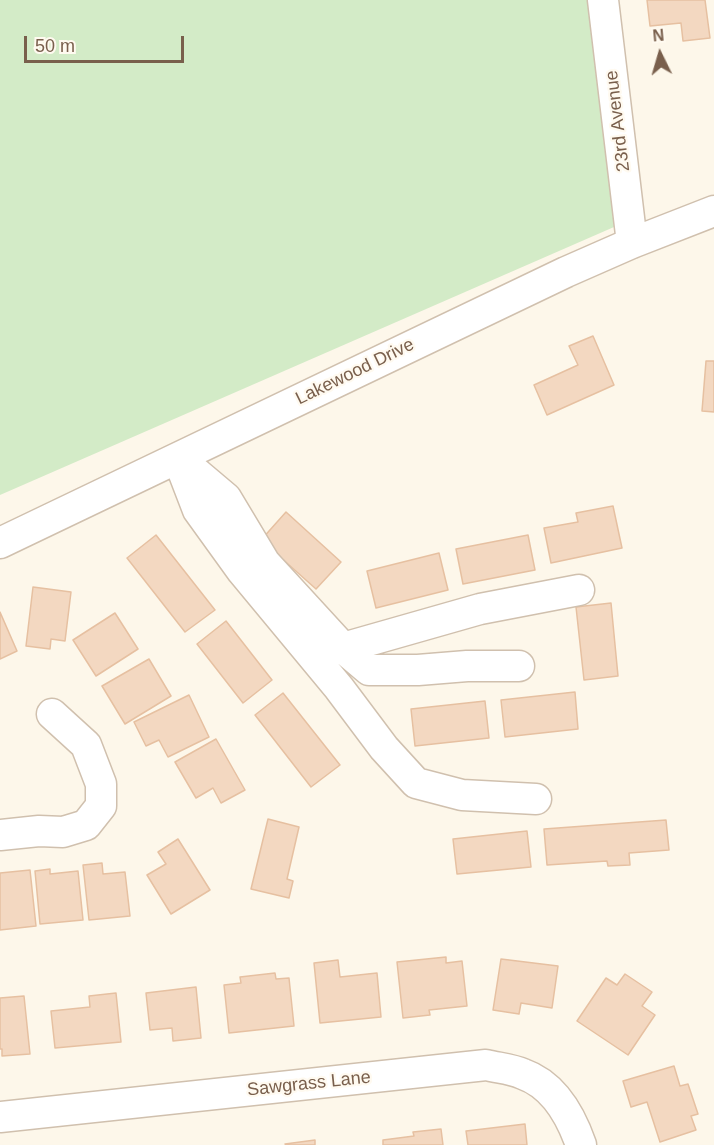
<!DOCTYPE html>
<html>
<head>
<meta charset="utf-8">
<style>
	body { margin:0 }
	#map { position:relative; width:714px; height:1145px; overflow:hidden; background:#fdf7ea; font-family:Helvetica,sans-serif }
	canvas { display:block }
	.north { position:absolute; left:630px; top:24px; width:60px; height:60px; -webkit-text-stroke:4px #fffaf0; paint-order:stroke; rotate:355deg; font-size:16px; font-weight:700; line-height:24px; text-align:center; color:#795f4c }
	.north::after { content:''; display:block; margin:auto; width:21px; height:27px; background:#795f4c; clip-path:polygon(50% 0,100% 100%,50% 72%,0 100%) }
	.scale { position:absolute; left:24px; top:36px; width:160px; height:27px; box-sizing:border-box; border:3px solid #795f4c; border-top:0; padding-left:8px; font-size:18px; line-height:21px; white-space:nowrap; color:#795f4c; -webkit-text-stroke:4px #fffaf0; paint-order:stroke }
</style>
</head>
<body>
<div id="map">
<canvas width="714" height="1145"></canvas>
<div class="north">N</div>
<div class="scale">50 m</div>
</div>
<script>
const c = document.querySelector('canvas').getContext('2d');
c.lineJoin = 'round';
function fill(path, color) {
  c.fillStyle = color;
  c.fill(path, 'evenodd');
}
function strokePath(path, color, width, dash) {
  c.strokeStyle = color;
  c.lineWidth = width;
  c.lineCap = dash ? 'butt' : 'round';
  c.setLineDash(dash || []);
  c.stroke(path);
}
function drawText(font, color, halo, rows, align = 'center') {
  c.font = font + ' Helvetica,sans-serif';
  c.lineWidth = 4.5;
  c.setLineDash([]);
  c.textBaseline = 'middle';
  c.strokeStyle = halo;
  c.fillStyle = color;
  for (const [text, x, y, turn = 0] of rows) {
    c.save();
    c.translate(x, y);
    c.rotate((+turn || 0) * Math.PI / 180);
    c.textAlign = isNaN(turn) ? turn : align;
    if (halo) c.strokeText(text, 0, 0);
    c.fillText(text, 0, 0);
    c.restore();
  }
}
const green = new Path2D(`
	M0 0H587L614 227 0 495Z`);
const building = new Path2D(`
	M647 0H705L710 38 683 41 681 23 650 26Z
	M593 336 614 385 547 415 534 385 578 365 569 346Z
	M706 361H714V412L702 411Z
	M613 506 622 548 551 563 544 528 578 522 576 513Z
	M286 512 341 562 316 589 261 540Z
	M156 535 215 610 185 632 127 558Z
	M528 535 535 570 463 584 456 549Z
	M439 553 448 590 376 608 367 571Z
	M33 587 71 592 65 641 51 639 50 649 26 646Z
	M611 603 618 676 584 680 576 607Z
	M0 612 17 651 0 659Z
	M115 613 138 649 96 676 73 640Z
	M226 621 272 680 243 703 197 644Z
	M149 659 171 696 125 724 102 686Z
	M575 692 578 729 505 737 501 700Z
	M283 693 340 765 311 787 255 715Z
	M189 695 209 737 168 757 159 740 146 746 134 722Z
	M485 701 489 738 415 746 411 709Z
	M216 739 245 790 221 803 213 788 196 798 175 762Z
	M268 819 299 827 287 879 293 881 289 898 251 889Z
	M666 820 669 850 629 853 630 865 608 866 607 861 547 865 544 829Z
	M527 831 531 867 457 874 453 839Z
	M178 839 210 890 171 914 147 875 166 864 158 852Z
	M102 863 103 874 125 872 130 916 89 920 83 865Z
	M50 869V874L78 871 83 920 40 924 35 871Z
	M30 870 36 926 0 930V873Z
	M446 957V963L462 961 467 1006 429 1010 430 1015 403 1018 397 962Z
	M501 959 558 966 552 1008 521 1003 519 1014 493 1010Z
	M338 960 340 977 377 973 381 1017 320 1023 314 963Z
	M275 973 276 979 289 978 294 1026 229 1033 224 985 241 983 240 977Z
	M625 974 652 992 642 1006 655 1015 628 1055 577 1021 606 978 617 985Z
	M196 987 201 1038 173 1041 172 1028 150 1030 146 993Z
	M116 993 121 1042 55 1048 51 1011 90 1007 89 996Z
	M24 996 30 1054 2 1056V1049H0V998Z
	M674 1066 680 1086 688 1084 698 1114 691 1116 696 1130 660 1142 647 1102 631 1107 623 1081Z
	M525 1124 527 1145H468L466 1131Z
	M441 1129 443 1145H383V1140L414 1136 413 1132Z
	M315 1140V1145H286L285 1144Z`);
const minor = new Path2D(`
	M603 0 632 243
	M178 458 198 510 242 571 339 688 384 748 416 783 462 795 536 799
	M181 460 226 498 265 563 343 648 369 670H418L467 666H519
	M0 543 566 272 632 243 714 211
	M343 648 480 609 579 590
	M0 835 39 831 63 832 86 825 101 806V784L86 745 52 714
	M0 1117 486 1065C498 1068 512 1069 523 1074 554 1085 571 1116 581 1145`);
const streetNames = [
	["23rd Avenue",618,121,-97],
	["Lakewood Drive",355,372,-26],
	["Sawgrass Lane",309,1084,-6]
];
fill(green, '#d3ebc7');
fill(building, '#f3d8c1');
strokePath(building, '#e6c0a1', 1.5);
strokePath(minor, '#d0c0ae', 33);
strokePath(minor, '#fff', 30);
drawText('18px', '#795f4c', '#fffaf0', streetNames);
</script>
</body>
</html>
